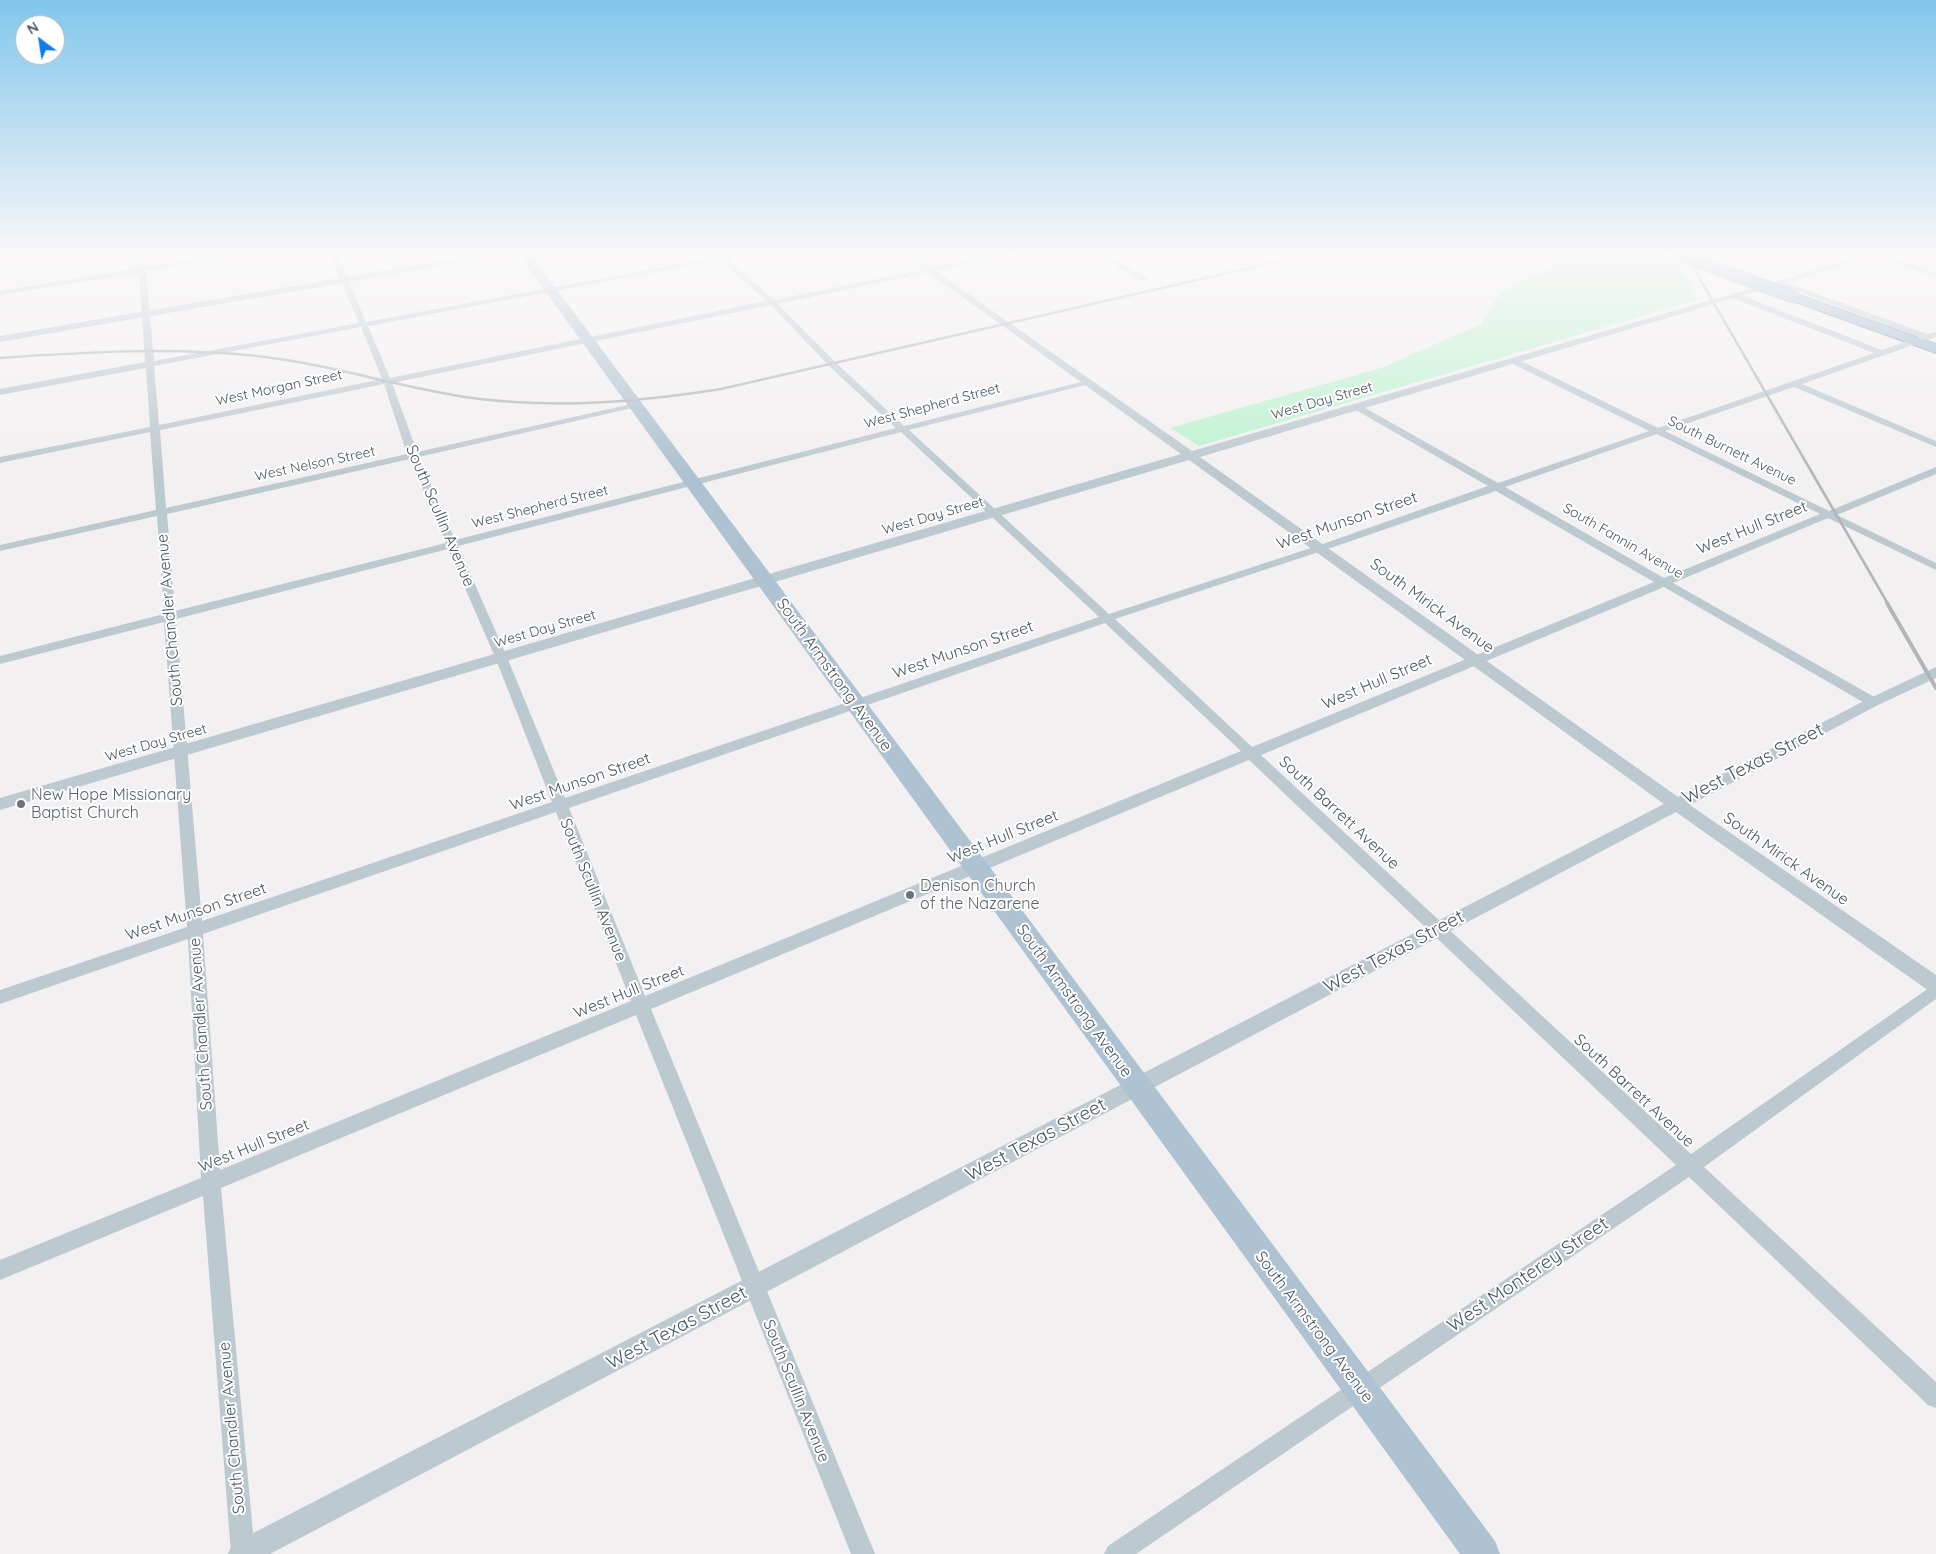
<!DOCTYPE html>
<html>
<head>
<meta charset="utf-8">
<style>
	body { margin:0 }
	#map { position:relative; width:1936px; height:1554px; overflow:hidden; background:#f3f0f1; font-family:Quicksand,sans-serif }
	canvas { display:block }
	.north { position:absolute; left:15px; top:15px; width:50px; height:50px; box-sizing:border-box; background:#fff; border:1px solid #b5bbbf; border-radius:50%; rotate:329deg; font-size:14px; font-weight:700; line-height:20px; text-align:center; color:#47555f }
	.north::after { content:''; display:block; margin:auto; width:18px; height:22px; background:#0e7bf0; clip-path:polygon(50% 0,100% 100%,50% 72%,0 100%) }
</style>
</head>
<body>
<div id="map">
<canvas width="1936" height="1554"></canvas>
<div class="north">N</div>
</div>
<script>
const c = document.querySelector('canvas').getContext('2d');
c.lineJoin = 'round';
function fill(path, color) {
  c.fillStyle = color;
  c.fill(path, 'evenodd');
}
function strokePath(path, color, width, dash) {
  c.strokeStyle = color;
  c.lineWidth = width;
  c.lineCap = dash ? 'butt' : 'round';
  c.setLineDash(dash || []);
  c.stroke(path);
}
function drawText(font, color, halo, rows, align = 'center') {
  c.font = font + ' Quicksand,sans-serif';
  c.lineWidth = 4;
  c.setLineDash([]);
  c.textBaseline = 'middle';
  c.strokeStyle = halo;
  c.fillStyle = color;
  for (const [text, x, y, turn = 0] of rows) {
    c.save();
    c.translate(x, y);
    c.rotate((+turn || 0) * Math.PI / 180);
    c.textAlign = isNaN(turn) ? turn : align;
    if (halo) c.strokeText(text, 0, 0);
    c.fillText(text, 0, 0);
    c.restore();
  }
}
const green = new Path2D(`
	M1572 255H1664L1678 259 1697 300 1199 446 1170 428 1381 368 1481 324 1499 294Z`);
const minor = new Path2D(`
	M137 255H145L146 267 220 255H237L146 271 154 361 359 323 330 255H338L366 322 717 257 715 255H742L728 259 774 300 995 255H1009L778 304 834 361 904 426 1089 380V384L909 430 1109 614 1317 546 1488 486 1354 409V405H1360L1498 483 1649 431 1511 363V359H1517L1658 428 1874 353 1732 298V294H1738L1882 350 1919 337 1775 283 1782 281 1927 334 1936 332V337L1802 384 1936 441V447L1794 387 1665 431 1829 511 1936 467V474L1837 515 1936 563V570L1828 518 1673 583 1878 699 1879 702 1878 705H1868L1664 587 1261 755 1691 1154 1936 983V999L1704 1167 1936 1382V1408L1928 1405 1689 1177 1136 1554H1104L1108 1546 1676 1165 1249 760 651 1009 875 1554H851L636 1015 221 1188 255 1554H231L203 1196 0 1280V1260L201 1178 188 939 0 1004V990L187 927 164 622 0 664V656L164 614 157 516 0 551V545L156 510 150 432 0 463V457L150 427 146 368 0 395V389L145 362 139 273 0 295V291L138 268ZM721 260 766 301 390 378 368 326ZM771 305 828 365 896 428 455 540 419 457 641 406 636 403 417 452 392 383ZM361 327 382 379 159 425 154 366ZM384 384 407 454 166 508 160 430ZM901 432 1099 617 565 798 507 657 458 546ZM1657 434 1820 514 1664 578 1505 487ZM410 459 446 543 175 611 167 514ZM1496 491 1654 582 1252 747 1115 619 1325 550ZM448 549 495 657 552 802 202 921 176 619ZM1105 623 1241 751 645 996 569 808ZM556 812 631 1001 220 1170 203 934Z
	M1097 255H1106L1148 279 1141 281Z
	M1871 255H1882L1936 273V277Z`);
const tertiary = new Path2D(`
	M474 255H492L488 258 0 342V336Z
	M904 255H913L1192 451 1866 255H1879L1200 457 1678 797 1868 699 1936 667V678L1878 705 1690 805 1936 975V993L1929 991 1676 812 270 1554H228L232 1544 1664 804 1189 460 0 810V798L1181 454Z`);
const primary = new Path2D(`
	M519 255H531L1495 1541 1500 1554H1460Z`);
const trunk = new Path2D(`
	M1794 293 1936 344V353L1790 300 1788 297Z`);
const railFar1 = new Path2D(`
	M1686 255 1888 604
	M0 358C86 352 171 347 257 356 330 364 400 388 472 398 556 409 638 402 721 389L1306 255`);
const rail = new Path2D(`
	M1887 603 1936 688`);
const trunkBridge = new Path2D(`
	M1681 255 1794 297`);
const shadedWall = new Path2D(`
	M385 255H419L387 260Z`);
const markers = [
	[21,804,5,"#6b7280"],
	[910,895,5,"#6b7280"]
];
const farStreetnames = [
	["West Morgan Street",279,388,-12],
	["West Day Street",1322,401,-16],
	["West Shepherd Street",932,406,-15],
	["South Burnett Avenue",1732,451,26],
	["West Nelson Street",315,464,-12],
	["West Shepherd Street",540,507,-14],
	["West Day Street",933,516,-16],
	["South Fannin Avenue",1623,541,30],
	["West Day Street",545,629,-16],
	["West Day Street",156,743,-16]
];
const streetNames = [
	["South Scullin Avenue",440,516,67],
	["West Munson Street",1347,521,-19],
	["West Hull Street",1752,528,-22],
	["South Mirick Avenue",1432,606,36],
	["South Chandler Avenue",170,620,-95],
	["West Munson Street",963,650,-19],
	["South Armstrong Avenue",834,675,54],
	["West Hull Street",1377,682,-23],
	["West Munson Street",580,782,-19],
	["South Barrett Avenue",1339,813,43],
	["West Hull Street",1003,837,-22],
	["South Mirick Avenue",1786,859,35],
	["South Scullin Avenue",593,890,68],
	["West Munson Street",196,912,-19],
	["West Hull Street",629,992,-22],
	["South Armstrong Avenue",1074,1001,54],
	["South Chandler Avenue",201,1024,-94],
	["South Barrett Avenue",1634,1091,43],
	["West Hull Street",254,1146,-22],
	["South Armstrong Avenue",1314,1327,53],
	["South Scullin Avenue",796,1391,68],
	["South Chandler Avenue",232,1428,-95]
];
const worshipNames = [
	["New Hope Missionary",31,795],
	["Baptist Church",31,813],
	["Denison Church",920,886],
	["of the Nazarene",920,904]
];
const nearStreetnames = [
	["West Texas Street",1753,764,-27],
	["West Texas Street",1394,952,-28],
	["West Texas Street",1036,1140,-28],
	["West Monterey Street",1528,1275,-34],
	["West Texas Street",677,1328,-28]
];
fill(green, '#bdf2cf');
strokePath(trunk, '#7191ae', 2);
fill(minor, '#bdc9d0');
fill(tertiary, '#bdc9d0');
fill(primary, '#afc2d1');
fill(trunk, '#9ab4ca');
strokePath(railFar1, '#b2b6bb', 2.5);
strokePath(rail, '#b2b6bb', 4);
strokePath(trunkBridge, '#7191ae', 14, []);
strokePath(trunkBridge, '#9ab4ca', 13);
fill(shadedWall, '#8d9094');
const sky = c.createLinearGradient(0, 0, 0, 472);
sky.addColorStop(0, '#81c6ec');
sky.addColorStop(0.54, '#faf8f9');
sky.addColorStop(1, '#faf8f900');
c.fillStyle = sky;
c.fillRect(0, 0, 1936, 472);
for (const [x, y, r, color] of markers) {
  const dot = new Path2D();
  dot.arc(x, y, r, 0, 2 * Math.PI);
  c.fillStyle = color;
  c.fill(dot);
  strokePath(dot, '#fff', 2);
}
drawText('14px', '#47555f', '#fff', farStreetnames);
drawText('16px', '#47555f', '#fff', streetNames);
drawText('16px', '#5b616d', '#fff', worshipNames, 'left');
drawText('19px', '#47555f', '#fff', nearStreetnames);
</script>
</body>
</html>
